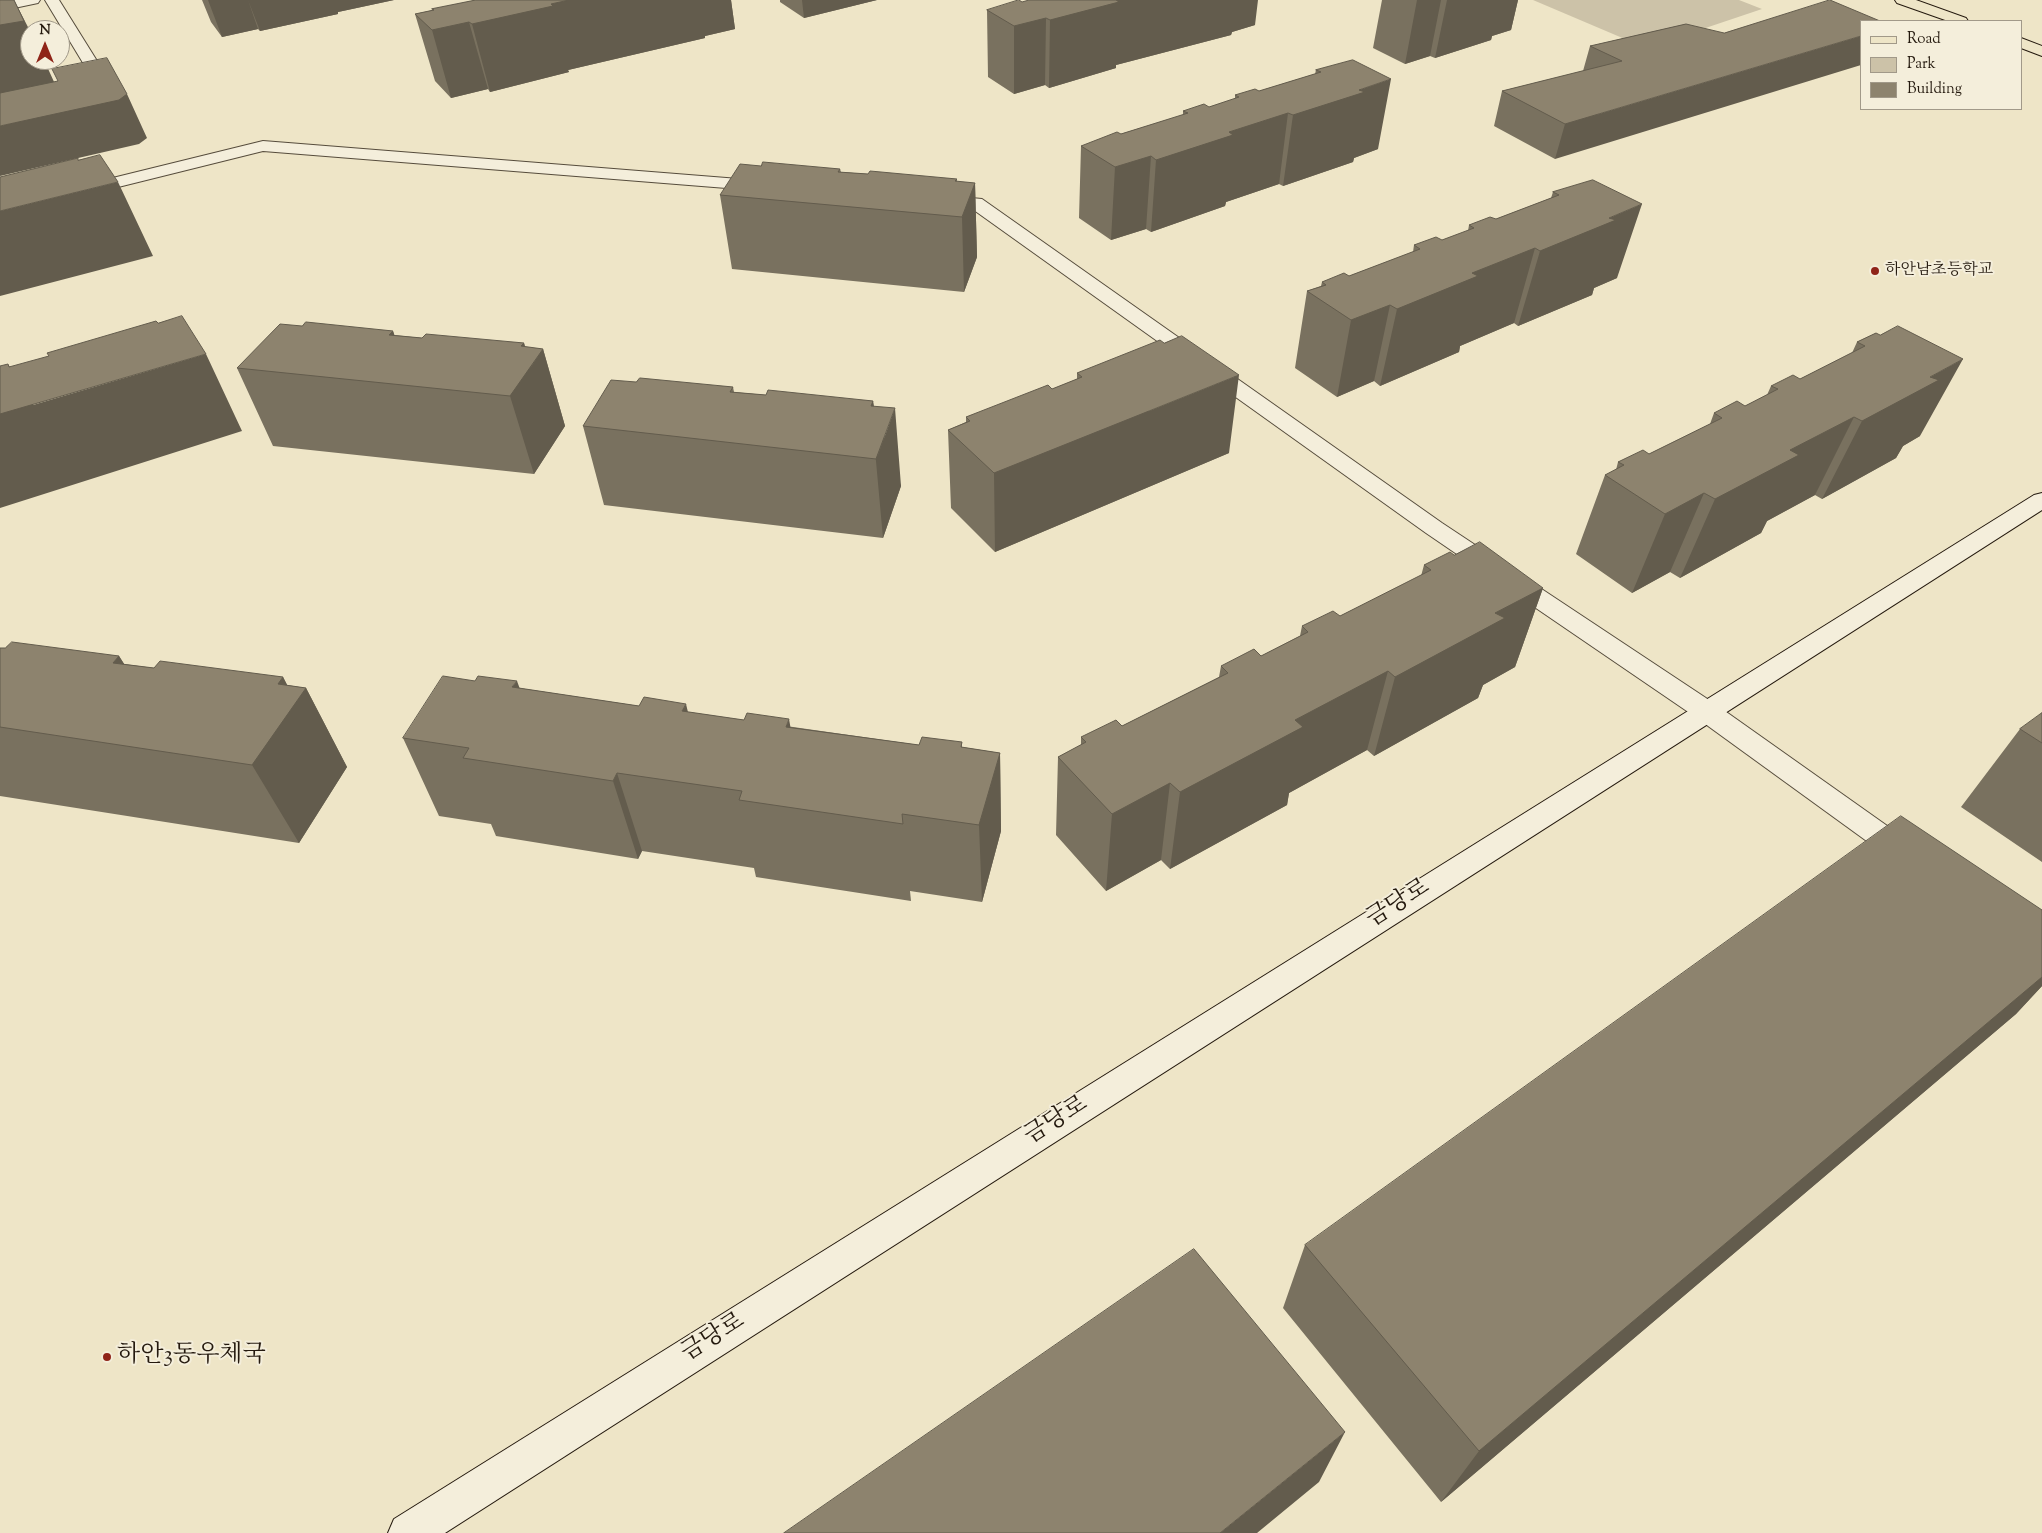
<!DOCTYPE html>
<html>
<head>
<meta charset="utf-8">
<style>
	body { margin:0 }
	#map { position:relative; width:2042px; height:1533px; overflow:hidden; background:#eee5c7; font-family:"Sorts Mill Goudy",serif }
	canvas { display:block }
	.legend { position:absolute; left:1860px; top:20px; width:162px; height:90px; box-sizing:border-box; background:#f4eedb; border:1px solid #a19989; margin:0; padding:6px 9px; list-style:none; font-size:15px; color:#24190e }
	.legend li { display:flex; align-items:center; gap:10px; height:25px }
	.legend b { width:25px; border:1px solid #a19989 }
	.north { position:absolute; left:20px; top:20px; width:50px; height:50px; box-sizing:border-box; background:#f4eedb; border:1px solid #a19989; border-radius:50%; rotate:0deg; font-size:14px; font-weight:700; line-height:20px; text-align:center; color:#24190e }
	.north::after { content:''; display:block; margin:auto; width:18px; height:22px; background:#8f2418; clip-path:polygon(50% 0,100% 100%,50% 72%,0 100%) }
</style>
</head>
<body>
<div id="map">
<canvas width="2042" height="1533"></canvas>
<ul class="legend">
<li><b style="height:6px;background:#eee5c7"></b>Road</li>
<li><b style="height:14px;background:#ccc2a8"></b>Park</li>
<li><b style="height:14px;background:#8d836e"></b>Building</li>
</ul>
<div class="north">N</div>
</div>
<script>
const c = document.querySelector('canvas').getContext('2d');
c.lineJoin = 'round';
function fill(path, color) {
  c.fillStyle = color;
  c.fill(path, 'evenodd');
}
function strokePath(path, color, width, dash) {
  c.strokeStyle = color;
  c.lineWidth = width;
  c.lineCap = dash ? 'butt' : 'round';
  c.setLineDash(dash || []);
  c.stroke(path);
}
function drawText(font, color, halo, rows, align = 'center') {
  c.font = font + ' "Sorts Mill Goudy","Noto Serif KR",serif';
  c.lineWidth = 4;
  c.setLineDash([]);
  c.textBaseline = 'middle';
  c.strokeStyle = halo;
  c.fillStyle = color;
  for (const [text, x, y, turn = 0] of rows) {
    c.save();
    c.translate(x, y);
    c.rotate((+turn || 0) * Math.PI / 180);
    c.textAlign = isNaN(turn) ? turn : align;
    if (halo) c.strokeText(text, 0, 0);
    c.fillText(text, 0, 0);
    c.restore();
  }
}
const green = new Path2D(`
	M1533 0H1739L1762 9 1646 48Z`);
const lane = new Path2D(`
	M13 0H40L38 3 0 11V3Z
	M45 0H59L117 93 115 96H103Z
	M263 141 764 181 770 182 773 186 770 190 764 191 263 151 82 196 76 195 73 191 76 187Z
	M939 195 982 199 1442 523 1715 704 1719 711 1715 718 1706 721 1697 718 1426 533 971 208 933 204 930 200 933 196Z`);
const street = new Path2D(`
	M1706 701 1715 704 1917 847 1922 855 1917 863 1907 866 1897 863 1697 718 1693 711 1697 704Z`);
const secondary = new Path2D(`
	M2042 493V510L445 1533H388L394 1519 2034 495Z`);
const primary = new Path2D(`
	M1895 0H1916L1966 18 1968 21H1948L1897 3Z
	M2021 38 2042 46V56L2021 48Z`);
const wall = new Path2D(`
	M202 0H394L338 12V14L260 31 258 29 222 37 211 22Z
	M476 0H731L735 29 705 36V38L568 70 569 72 490 92 488 89 451 98 435 81 415 14 433 10 432 9Z
	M780 0H877L804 18 780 2Z
	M1382 0H1518L1511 30 1492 36 1491 40 1435 58 1430 56 1405 64 1373 48Z
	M1022 2 1255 25 1232 32 1231 35 1116 65V68L1049 88 1045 85 1014 94 988 77 987 10Z
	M1686 24 1555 159 1494 126 1502 91 1583 71 1590 46Z
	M1353 60 1378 149 1354 158 1353 162 1283 186 1279 184 1226 202 1225 206 1151 232 1146 229 1111 240 1079 218 1081 146 1183 115V111L1209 107 1235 99V95L1259 91 1315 74 1316 70Z
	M761 166 840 169 841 172 868 174 957 179V182L975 183 977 257 964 292 732 269 720 195Z
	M1593 180 1617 278 1594 288 1592 295 1518 326 1514 323 1460 346 1459 352 1380 386 1374 381 1337 397 1295 368 1307 291 1321 286 1322 282 1349 276 1413 252 1414 245 1442 240 1468 231 1469 225 1496 219 1551 198 1553 192Z
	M302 326 393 331 394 335 422 338 524 343 525 347 543 349 565 426 534 474 273 446 237 368Z
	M1876 333 1920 436 1903 446 1896 458 1822 499 1815 495 1767 521 1761 533 1680 578 1670 572 1632 593 1576 554 1605 475 1616 470 1618 462 1649 454 1710 424 1714 413 1745 406 1767 395 1771 386 1800 379 1852 353 1857 342Z
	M1077 373 1229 453 995 552 951 508 948 430 966 422V417L1052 389 1077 379Z
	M636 382 733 387 734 392 766 395 873 401 874 406 901 486 883 538 604 505 583 426Z
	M1454 555 1543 588 1515 667 1483 685 1478 698 1374 756 1367 750 1289 793 1287 805 1170 869 1161 860 1106 891 1056 835 1058 757 1081 745V737L1122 726 1219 677 1221 666 1261 656 1300 636 1302 626 1340 616 1421 576 1424 565Z
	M0 648 119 656 124 664 154 668 283 677 287 685 306 688 347 767 299 843 0 796Z
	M475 681 519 688 639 706 688 712 919 745 962 742V747L1000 753 1001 831 982 902 910 891 911 901 756 877 754 868 642 851 638 859 496 836 491 824 439 816 403 738Z
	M2042 713V862L1961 807 2020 729Z
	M2042 910V986L2016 1014 1441 1502 1283 1308 1305 1245Z`);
const shadedWall = new Path2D(`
	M14 0 30 31V60H44L55 84 0 96V25Z
	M208 0H248L258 29 222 37Z
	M248 0H394L338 12V14L260 31Z
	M569 0H731L735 29 705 36V38L568 70 569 72 490 92 472 24 551 4Z
	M802 0H877L804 18Z
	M1116 0H1258L1255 25 1232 32 1231 35 1116 65V68L1049 88 1050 20Z
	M1417 0H1441L1430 56 1405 64Z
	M1447 0H1518L1511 30 1492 36 1491 40 1435 58Z
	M1046 18 1045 85 1014 94V26Z
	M469 22 488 89 451 98 432 30Z
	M1861 36V65L1555 159 1565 124Z
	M1391 79 1378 149 1354 158 1353 162 1283 186 1293 115 1359 90Z
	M127 94 147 138 139 144 0 176V126Z
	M1288 113 1279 184 1226 202 1225 206 1151 232 1156 160 1229 132Z
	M1151 156 1146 229 1111 240 1115 167Z
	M118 182 153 256 0 296V211Z
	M975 183 977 257 964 292 962 217Z
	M1642 204 1617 278 1594 288 1592 295 1518 326 1540 251 1609 218Z
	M1535 248 1514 323 1460 346 1459 352 1380 386 1397 309 1472 273Z
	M1390 305 1374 381 1337 397 1351 320Z
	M393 331 413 386 389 335Z
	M524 343 531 367 543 349 565 426 534 474 510 396 521 346Z
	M206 354 242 431 0 508V414L9 367 8 364 33 405Z
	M1963 359 1920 436 1903 446 1896 458 1822 499 1862 421 1930 377Z
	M1239 375 1229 453 995 552 994 473Z
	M873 401 878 455 895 408 901 486 883 538 871 406Z
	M1854 417 1815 495 1767 521 1761 533 1680 578 1715 499 1790 450Z
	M1704 493 1670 572 1632 593 1665 514Z
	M1543 588 1515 667 1483 685 1478 698 1374 756 1395 677 1495 613Z
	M119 656 170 735 113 663Z
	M1388 671 1367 750 1289 793 1287 805 1170 869 1180 792 1295 720Z
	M283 677 296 702 306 688 347 767 299 843 252 765 278 684Z
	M517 681 546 760 512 687Z
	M686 704 705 782 682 711Z
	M789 719 803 797 786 727Z
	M1000 753 1001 831 982 902 979 825Z
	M617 773 642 851 638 859 613 781Z
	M1170 783 1161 860 1106 891 1112 814Z
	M2042 977V986L2016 1014 1441 1502 1479 1451Z
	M1345 1432 1319 1482 1257 1533H1220Z`);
const building = new Path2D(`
	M0 0H14L24 21 0 25Z
	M476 0H569L551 4 553 6 472 24 469 22 432 30 415 14 434 10 432 9Z
	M1019 0 1022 2 1029 0H1116L1119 2 1050 20 1046 18 1014 26 987 10Z
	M1830 0 1880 21H1861V36L1565 124 1502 91 1622 61 1590 46 1686 24 1724 33Z
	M107 58 127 94 119 100 0 126V93L58 81 52 69Z
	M1353 60 1391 79 1359 90 1365 92 1293 115 1288 113 1229 132 1233 135 1156 160 1151 156 1115 167 1081 146 1117 132 1121 134 1188 113 1183 111 1204 104 1209 107 1239 97 1235 95 1255 89 1259 91 1321 72 1316 70Z
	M100 155 118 182 0 211V177L78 158V160Z
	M763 162 840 169 838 172 868 174 870 171 957 179 955 181 975 183 962 217 720 195 740 164 761 166Z
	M1593 180 1642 204 1609 218 1616 220 1540 251 1535 248 1472 273 1478 276 1397 309 1390 305 1351 320 1307 291 1326 285 1322 282 1344 273 1349 276 1420 249 1414 245 1436 237 1442 240 1474 228 1469 225 1490 217 1496 219 1559 195 1553 192Z
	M182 316 206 354 0 414V366L8 364 9 367 49 356 47 353 156 321 158 323Z
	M306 322 393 331 389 335 422 338 426 334 524 343 521 346 543 349 510 396 237 368 280 324 302 326Z
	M1898 326 1963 359 1930 377 1939 380 1862 421 1854 417 1790 450 1799 455 1715 499 1704 493 1665 514 1605 475 1624 465 1618 462 1643 450 1649 454 1722 418 1714 413 1737 401 1745 406 1778 389 1771 386 1793 375 1800 379 1865 346 1857 342 1876 333 1880 335Z
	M1182 336 1239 375 994 473 948 430 970 421 966 417 1048 385 1052 389 1082 377 1077 373 1160 340 1164 343Z
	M640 378 733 387 730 392 766 395 768 390 873 401 871 406 895 408 876 459 583 426 611 380 636 382Z
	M1480 542 1543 588 1495 613 1505 618 1395 677 1388 671 1295 720 1303 727 1180 792 1170 783 1112 814 1058 757 1086 742 1081 737 1116 720 1122 726 1228 673 1221 666 1254 649 1261 656 1308 632 1302 626 1333 611 1340 616 1431 570 1424 565 1450 552 1454 555Z
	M12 642 119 656 113 663 154 668 160 661 283 677 278 684 306 688 252 765 0 727V648H5Z
	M443 676 475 681 478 676 517 681 512 687 639 706 644 697 686 704 682 711 744 720 747 713 789 719 786 727 919 745 922 737 962 742 961 747 1000 753 979 825 902 814 903 824 739 800 742 791 617 773 613 781 463 758 469 748 403 738Z
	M2042 713V743L2020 729Z
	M1901 816 2042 910V977L1479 1451 1305 1245Z
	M1194 1249 1345 1432 1220 1533H784Z`);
const markers = [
	[1875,271,5,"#8f2418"],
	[107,1357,5,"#8f2418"]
];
const farPoinames = [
	["하안남초등학교",1885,271]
];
const nearStreetnames = [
	["금당로",1399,905,-32],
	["금당로",1057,1122,-32],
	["금당로",714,1339,-32]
];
const nearPoinames = [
	["하안3동우체국",117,1357]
];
fill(green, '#ccc2a8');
strokePath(lane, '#564c3c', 2);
strokePath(street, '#564c3c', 2);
strokePath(secondary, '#24190e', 2);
strokePath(primary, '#24190e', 2);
fill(lane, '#f4eedb');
fill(street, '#f4eedb');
fill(secondary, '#f4eedb');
fill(primary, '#eee5c7');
fill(wall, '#79715f');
fill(shadedWall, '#635c4d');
fill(building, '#8d836e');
strokePath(building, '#635c4d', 1);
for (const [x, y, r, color] of markers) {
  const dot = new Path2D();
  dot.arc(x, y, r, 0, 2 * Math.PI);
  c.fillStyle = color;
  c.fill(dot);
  strokePath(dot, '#f4eedb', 2);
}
drawText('16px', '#24190e', '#f4eedb', farPoinames, 'left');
drawText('24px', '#24190e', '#f4eedb', nearStreetnames);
drawText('24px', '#24190e', '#f4eedb', nearPoinames, 'left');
</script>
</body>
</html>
